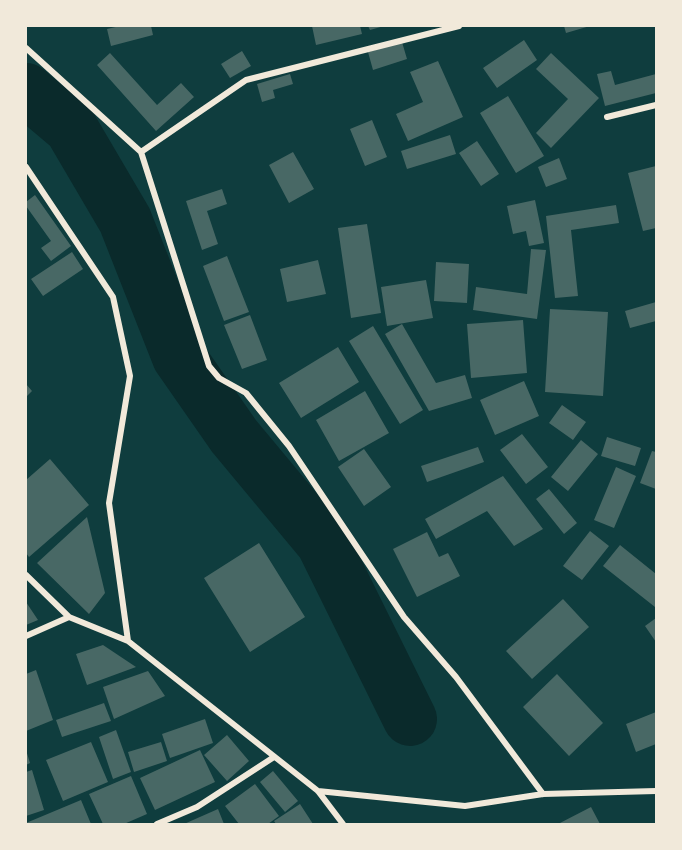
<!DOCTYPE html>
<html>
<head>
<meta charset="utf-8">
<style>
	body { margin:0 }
	#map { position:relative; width:682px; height:850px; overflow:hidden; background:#0f3d3e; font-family:Helvetica,sans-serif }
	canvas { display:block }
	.frame { position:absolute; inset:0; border:27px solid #f1e9da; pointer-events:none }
</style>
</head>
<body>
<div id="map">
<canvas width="682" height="850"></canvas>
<div class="frame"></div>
</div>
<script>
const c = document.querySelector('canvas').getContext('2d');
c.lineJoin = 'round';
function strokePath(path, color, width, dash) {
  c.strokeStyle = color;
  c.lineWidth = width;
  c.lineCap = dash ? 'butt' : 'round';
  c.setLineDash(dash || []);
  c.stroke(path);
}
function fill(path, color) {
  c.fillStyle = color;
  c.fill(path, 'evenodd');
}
const river = new Path2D(`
	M26 90 71 128 125 220 179 357 234 436 323 543 410 719`);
const building = new Path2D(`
	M120 26H151L153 35 111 46 107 29Z
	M312 26H360L362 34 316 45Z
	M368 26H384L370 30Z
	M564 26H590L566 33Z
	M524 40 537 60 497 88 483 68Z
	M402 42 407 59 373 70 368 52Z
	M242 51 251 66 230 78 221 64Z
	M110 53 157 105 181 83 194 97 156 131 97 65Z
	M551 53 599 98 551 148 536 133 568 99 536 69Z
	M438 61 463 117 408 141 396 114 423 102 410 72Z
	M611 71 615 85 656 74V93L605 106 597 74Z
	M290 74 293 84 273 90 275 98 262 102 257 84Z
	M508 96 544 156 516 173 480 113Z
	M372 120 387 157 365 166 350 129Z
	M450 135 456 154 407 169 401 151Z
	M477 141 499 174 481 186 459 153Z
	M293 152 314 189 289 203 269 165Z
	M559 158 567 179 546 187 538 167Z
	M656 166V228L643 231 628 173Z
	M222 189 227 204 207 211 218 244 202 250 186 201Z
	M35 195 71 246 51 261 41 248 51 241 26 206V202Z
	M535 200 544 243 529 246 526 231 513 234 507 206Z
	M616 205 619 223 571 230 578 296 555 298 546 216Z
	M367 224 381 313 351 318 338 228Z
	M531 249 546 250 537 319 473 310 476 287 527 294Z
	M72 252 83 269 43 296 31 279Z
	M227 256 249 312 224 321 203 266Z
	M318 260 326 294 287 302 280 269Z
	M436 262 469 264 467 303 434 301Z
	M426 280 433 318 387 326 381 287Z
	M656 302V321L630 328 625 311Z
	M550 309 608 312 603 396 545 392Z
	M250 315 267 360 242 369 224 325Z
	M523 320 527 373 471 378 467 324Z
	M402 324 436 383 465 375 472 398 429 411 385 334Z
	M373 326 423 410 400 424 349 341Z
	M338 347 359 382 301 418 279 383Z
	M524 381 539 416 495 435 480 400Z
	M26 384 32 391 26 397Z
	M365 391 389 433 339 461 316 420Z
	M562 405 586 422 573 440 549 423Z
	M522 434 548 467 526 484 500 450Z
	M607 437 641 448 635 466 601 456Z
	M581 440 598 454 568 491 551 477Z
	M478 447 484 462 427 482 421 466Z
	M364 449 391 487 364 506 338 467Z
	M652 451 656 452V489L640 483Z
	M50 459 89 505 29 557 26 553V480Z
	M616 467 636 476 614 528 594 520Z
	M503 476 543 529 514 546 487 511 436 539 425 519Z
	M549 489 577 523 564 534 536 499Z
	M87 517 105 593 89 614 37 563Z
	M590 531 609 546 582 580 563 566Z
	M427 532 439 557 448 553 460 576 417 597 393 549Z
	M259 543 305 617 250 652 204 578Z
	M620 545 656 574V605L655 607 603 566Z
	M563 599 589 627 532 679 506 651Z
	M26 602 38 620 26 625Z
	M656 618V642L645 626Z
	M103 645 136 667 87 685 76 654Z
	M36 670 53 720 26 731V674Z
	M148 671 165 696 114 719 103 687Z
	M557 674 603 723 569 756 523 707Z
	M104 703 111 721 62 737 56 720Z
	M656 712V744L636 752 626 724Z
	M205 719 213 743 170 758 162 734Z
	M116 730 131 772 113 779 99 737Z
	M227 735 249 761 227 781 204 755Z
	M91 742 108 782 63 801 46 760Z
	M161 742 167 761 134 772 128 752Z
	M26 750 30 763 26 765Z
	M200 750 215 782 155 810 140 778Z
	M32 770 44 810 26 816V772Z
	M273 771 298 801 285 812 260 782Z
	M131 776 147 814 124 824H103L89 794Z
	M255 784 279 816 268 824H239L225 806Z
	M81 800 91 824H26V823Z
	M300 804 313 824H276L274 821Z
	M591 807 600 824H558Z
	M218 809 224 824H184Z`);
const minor = new Path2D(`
	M26 48 141 152 246 80 459 26
	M607 117 656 105
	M141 152 209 366 219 378 246 393 289 446 404 617 456 677 543 794
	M26 167 113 297 130 376 109 503 128 641 318 791 343 824
	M26 575 69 617 128 641
	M26 636 69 617
	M318 791 465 806 543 794 656 791
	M157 824 197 807 274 757`);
strokePath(river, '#0a2a2b', 54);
fill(building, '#486865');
strokePath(minor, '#f1e9da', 6);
</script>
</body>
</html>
